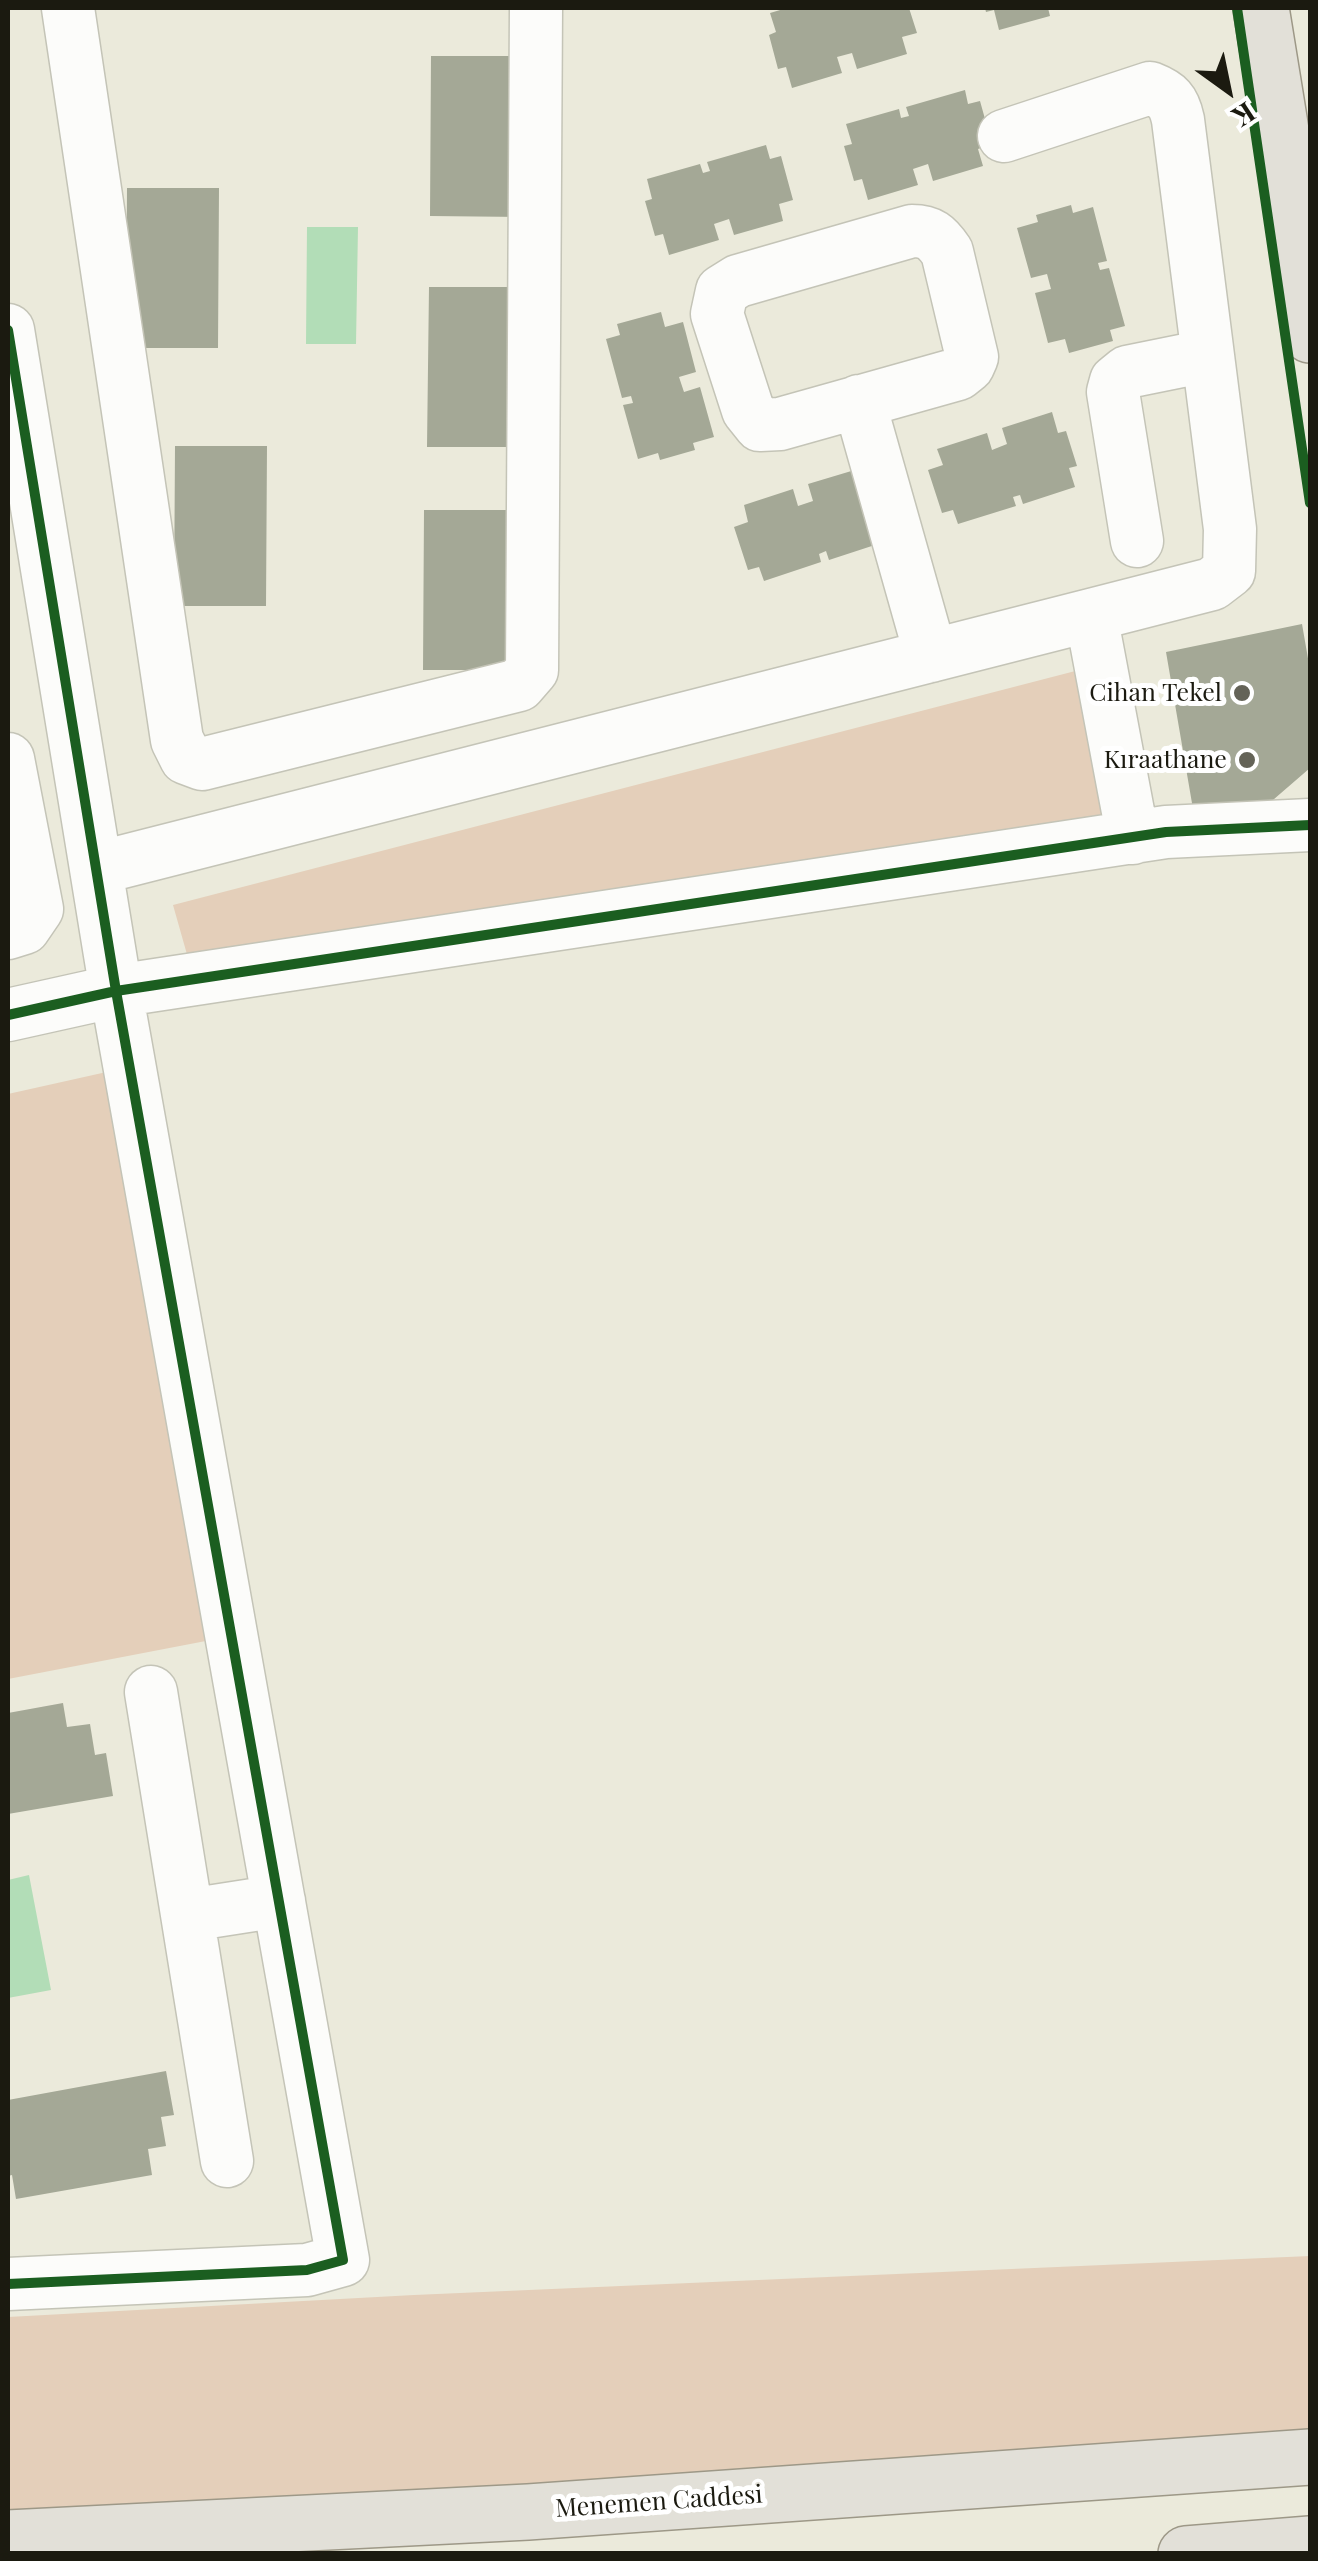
<!DOCTYPE html>
<html>
<head>
<meta charset="utf-8">
<style>
	body { margin:0 }
	#map { position:relative; width:1318px; height:2561px; overflow:hidden; background:#ebeadb; font-family:"Playfair Display",serif }
	canvas { display:block }
	.frame { position:absolute; inset:0; border:10px solid #1b1a10; pointer-events:none }
	.north { position:absolute; left:1178px; top:40px; width:100px; height:100px; -webkit-text-stroke:8px #fff; paint-order:stroke; rotate:147deg; font-size:28px; font-weight:700; line-height:40px; text-align:center; color:#1b1a10 }
	.north::after { content:''; display:block; margin:auto; width:35px; height:45px; background:#1b1a10; clip-path:polygon(50% 0,100% 100%,50% 72%,0 100%) }
</style>
</head>
<body>
<div id="map">
<canvas width="1318" height="2561"></canvas>
<div class="frame"></div>
<div class="north">K</div>
</div>
<script>
const c = document.querySelector('canvas').getContext('2d');
c.lineJoin = 'round';
function fill(path, color) {
  c.fillStyle = color;
  c.fill(path, 'evenodd');
}
function strokePath(path, color, width, dash) {
  c.strokeStyle = color;
  c.lineWidth = width;
  c.lineCap = dash ? 'butt' : 'round';
  c.setLineDash(dash || []);
  c.stroke(path);
}
function drawText(font, color, halo, rows, align = 'center') {
  c.font = font + ' "Playfair Display",serif';
  c.lineWidth = 10;
  c.setLineDash([]);
  c.textBaseline = 'middle';
  c.strokeStyle = halo;
  c.fillStyle = color;
  for (const [text, x, y, turn = 0] of rows) {
    c.save();
    c.translate(x, y);
    c.rotate((+turn || 0) * Math.PI / 180);
    c.textAlign = isNaN(turn) ? turn : align;
    if (halo) c.strokeText(text, 0, 0);
    c.fillText(text, 0, 0);
    c.restore();
  }
}
const green = new Path2D(`
	M1083 669 1114 827 190 965 173 905Z
	M120 1069 211 1640 8 1679V1094Z
	M1310 2256V2455L8 2531V2317L414 2295Z`);
const water = new Path2D(`
	M307 227H358L356 344H306Z
	M29 1875 51 1990 8 1998V1880Z`);
const building = new Path2D(`
	M787 8H909L917 33 902 37 907 54 857 69 852 53 837 57 842 73 792 88 786 67 778 69 769 35 776 32 770 13Z
	M985 8H1048L1050 16 999 30 994 10 986 12Z
	M431 56H524L523 217 430 216Z
	M965 90 968 104 980 101 992 144 978 149 983 166 933 181 928 164 913 169 918 185 868 200 862 179 854 181 844 146 852 144 846 124 899 109 901 118 909 116 906 107Z
	M766 145 770 159 781 156 793 200 779 204 783 221 734 235 729 219 714 224 719 240 669 255 663 234 655 236 645 201 652 199 647 179 700 164 703 173 710 171 707 162Z
	M127 188H219L218 348H126Z
	M1071 205 1073 213 1093 207 1107 261 1098 263 1100 270 1109 268 1125 326 1110 330 1113 341 1069 353 1065 339 1048 343 1035 293 1051 289 1047 274 1031 278 1017 228 1038 222 1036 215Z
	M429 287H521L520 447H427Z
	M661 312 665 327 683 322 696 372 679 377 684 392 700 387 714 437 693 443 695 450 660 460 658 453 638 459 623 405 633 403 631 396 622 398 606 339 620 335 617 324Z
	M1052 412 1058 433 1066 431 1077 466 1069 468 1075 487 1023 504 1020 495 1013 497 1016 506 958 524 953 510 942 513 928 470 943 465 937 449 987 433 992 450 1007 444 1002 428Z
	M175 446H267L266 606H174Z
	M858 469 881 543 829 560 826 551 819 554 821 562 764 581 759 567 748 570 734 527 748 522 744 505 793 489 798 506 813 501 808 484Z
	M424 510H516L515 670H423Z
	M1302 624 1310 670V768L1266 806 1193 809 1166 652Z
	M63 1703 67 1727 90 1724 95 1755 106 1753 113 1796 8 1814V1713Z
	M166 2071 174 2115 161 2117 166 2146 148 2149 152 2175 16 2199 12 2175 8 2176V2100Z`);
const minor = new Path2D(`
	M68 8 177 740 186 758 202 764 519 685 532 670 536 8
	M1004 136 1150 88C1168 95 1174 101 1178 120L1230 529 1229 571 1212 584 1091 615
	M912 231C930 231 937 237 947 252L972 357 968 366 958 374 780 424 760 425 748 410 717 314 722 291 738 281Z
	M8 330 116 991 343 2260 307 2270 8 2284
	M859 401 931 656
	M1137 541 1113 392 1116 381 1127 372 1206 356
	M8 759 37 909 24 928 8 933
	M98 868 1091 615 1133 838
	M8 1015 116 991 1166 832 1310 825
	M151 1692 227 2161
	M189 1915 279 1901`);
const major = new Path2D(`
	M1261 8 1296 223 1310 335
	M8 2538 528 2512 1310 2457
	M1186 2554 1310 2544`);
const cycleway = new Path2D(`
	M1237 8 1310 503
	M8 330 116 991 343 2260 307 2270 8 2284
	M8 1015 116 991 1166 832 1310 825`);
const markers = [
	[1242,693,10,"#646357"],
	[1247,760,10,"#646357"]
];
const poiNames = [
	["Cihan Tekel",1222,693],
	["Kıraathane",1227,760]
];
const streetNames = [
	["Menemen Caddesi",659,2502,-4]
];
fill(green, '#e4cfba');
fill(water, '#b2ddb7');
fill(building, '#a4a896');
strokePath(minor, '#c4c4b7', 55);
strokePath(major, '#9d9887', 58);
strokePath(minor, '#fcfcfa', 52);
strokePath(major, '#e2e0d8', 55);
strokePath(cycleway, '#1b5e20', 10);
for (const [x, y, r, color] of markers) {
  const dot = new Path2D();
  dot.arc(x, y, r, 0, 2 * Math.PI);
  c.fillStyle = color;
  c.fill(dot);
  strokePath(dot, '#fff', 4);
}
drawText('25px', '#1b1a10', '#fff', poiNames, 'right');
drawText('25px', '#1b1a10', '#fff', streetNames);
</script>
</body>
</html>
